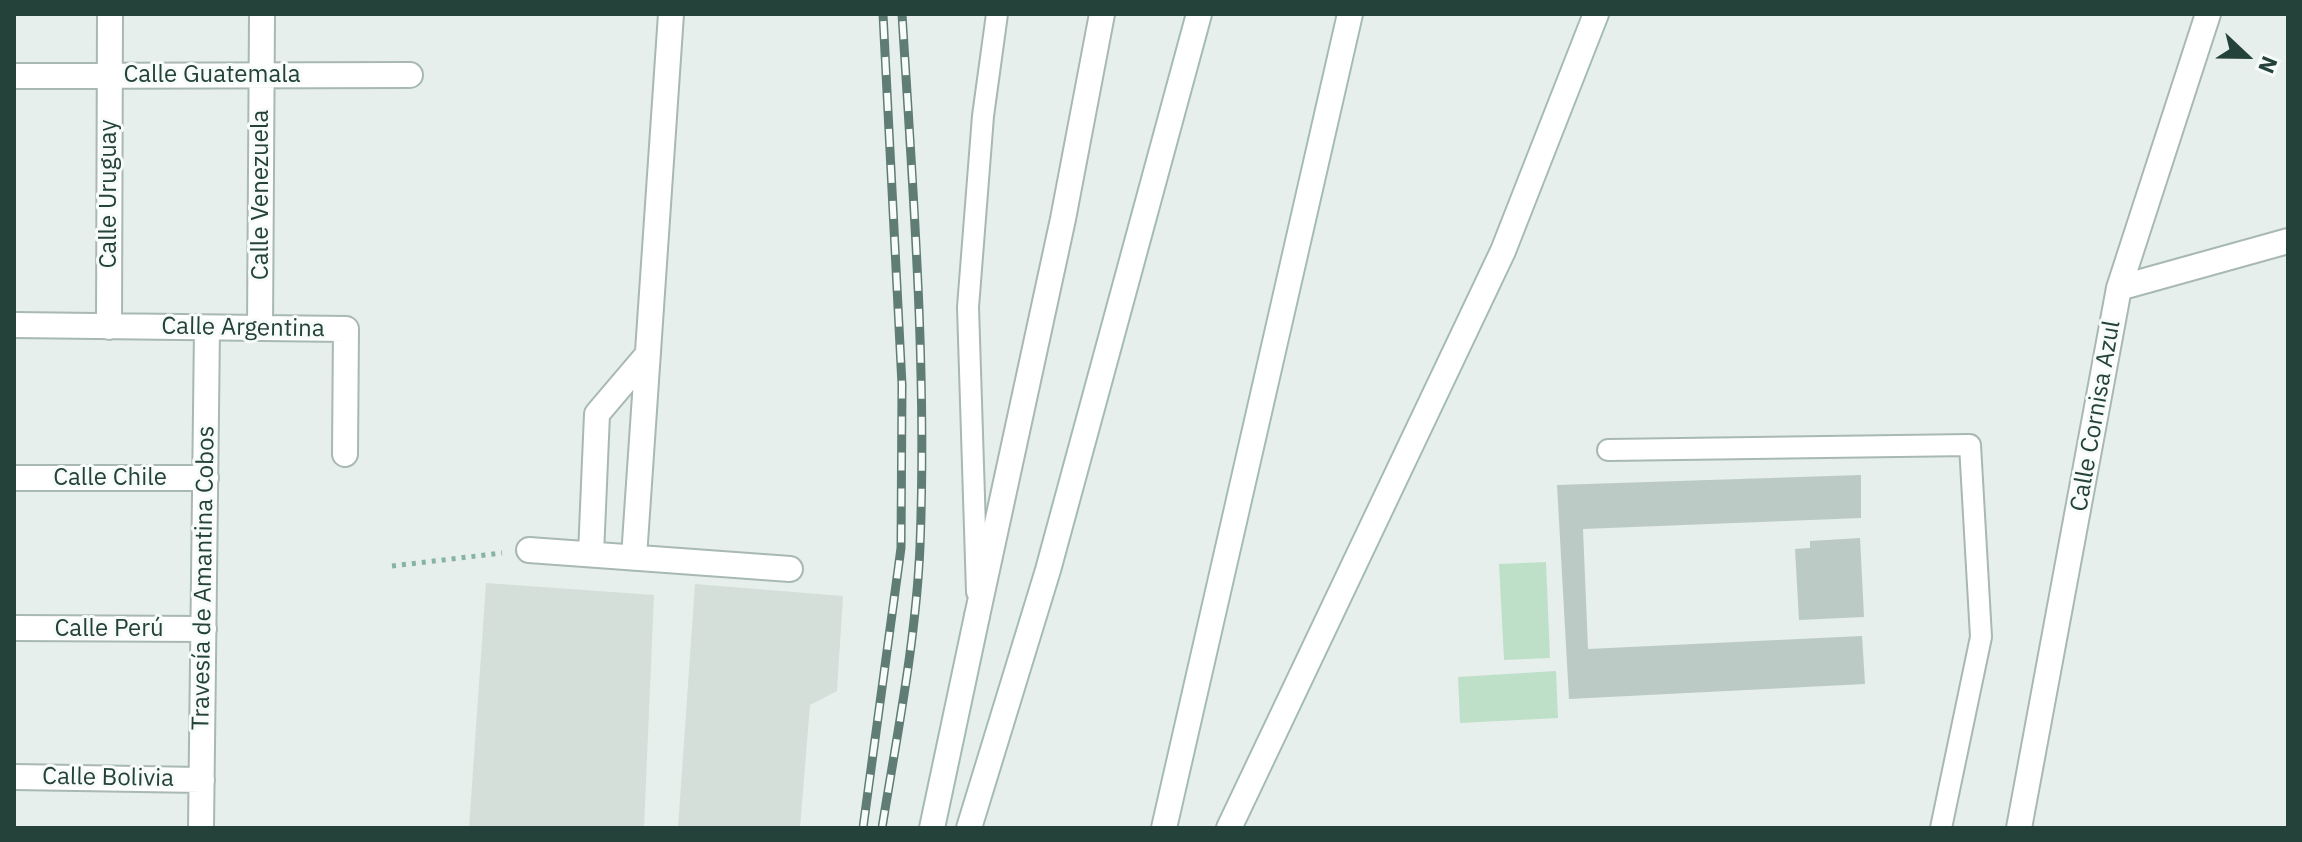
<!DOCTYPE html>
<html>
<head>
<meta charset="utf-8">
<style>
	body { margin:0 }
	#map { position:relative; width:2302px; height:842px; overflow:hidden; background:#e6efeb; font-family:"IBM Plex Sans",sans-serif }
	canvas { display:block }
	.frame { position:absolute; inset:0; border:16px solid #24423a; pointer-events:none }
	.north { position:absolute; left:2206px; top:16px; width:80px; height:80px; -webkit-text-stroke:6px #f7fbf9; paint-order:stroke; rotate:112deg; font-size:22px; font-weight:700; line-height:32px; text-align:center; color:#24423a }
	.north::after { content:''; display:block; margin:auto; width:28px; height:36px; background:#24423a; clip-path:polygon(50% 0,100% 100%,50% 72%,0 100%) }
</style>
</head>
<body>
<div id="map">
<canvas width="2302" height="842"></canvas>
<div class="frame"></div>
<div class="north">N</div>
</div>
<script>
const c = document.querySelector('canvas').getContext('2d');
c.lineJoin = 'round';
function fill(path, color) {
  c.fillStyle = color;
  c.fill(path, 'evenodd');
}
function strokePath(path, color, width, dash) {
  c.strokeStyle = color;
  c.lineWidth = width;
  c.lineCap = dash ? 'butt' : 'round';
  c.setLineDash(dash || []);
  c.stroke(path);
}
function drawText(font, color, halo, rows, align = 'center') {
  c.font = font + ' "IBM Plex Sans",sans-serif';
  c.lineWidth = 6;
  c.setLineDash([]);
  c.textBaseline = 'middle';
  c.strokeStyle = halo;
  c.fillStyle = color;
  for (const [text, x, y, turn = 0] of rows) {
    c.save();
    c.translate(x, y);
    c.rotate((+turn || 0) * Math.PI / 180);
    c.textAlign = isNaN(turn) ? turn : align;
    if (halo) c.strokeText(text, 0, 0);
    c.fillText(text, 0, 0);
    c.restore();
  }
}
const built = new Path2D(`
	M486 583 654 595 644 828H469Z
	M695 584 843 596 837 691 810 705 800 828H678Z`);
const green = new Path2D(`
	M1546 562 1550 658 1504 660 1499 564Z
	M1556 671 1558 718 1460 723 1458 677Z`);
const building = new Path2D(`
	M1861 475V518L1583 529 1588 649 1862 636 1865 684 1569 699 1557 485Z
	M1860 538 1864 617 1799 620 1795 549 1810 548V541Z`);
const path = new Path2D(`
	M392 566 502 553`);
const lane = new Path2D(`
	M1608 450 1970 445 1981 637 1941 828
	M977 592 968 307 983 116 997 14`);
const street = new Path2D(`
	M14 76 410 75
	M2119 288 2288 241
	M14 325 346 329 345 454
	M109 327 110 14
	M260 328 262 14
	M14 478H206
	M529 550 790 569
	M591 554 597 414 648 354
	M634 557 671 14
	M977 616 1063 219 1102 14
	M14 628 204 629
	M14 777 202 780
	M201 828 207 328
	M2019 828 2119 288 2208 14`);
const secondary = new Path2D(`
	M932 828 977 616
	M969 828 1048 570 1199 14
	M1164 828 1350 14
	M1229 828 1503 251 1596 14`);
const rail = new Path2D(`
	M863 828 901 548 902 385 883 14
	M882 828C897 735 916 640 920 546 927 369 913 191 902 14`);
const streetNames = [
	["Calle Guatemala",212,75],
	["Calle Uruguay",109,194,-90],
	["Calle Venezuela",261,195,-90],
	["Calle Argentina",243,328,1],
	["Calle Cornisa Azul",2096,416,-80],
	["Calle Chile",110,478],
	["Travesía de Amantina Cobos",204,578,-89],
	["Calle Perú",109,629],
	["Calle Bolivia",108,778,1]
];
fill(built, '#d4dfda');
fill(green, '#bfe0c8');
fill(building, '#bbcac4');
strokePath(lane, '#a8b8b2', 24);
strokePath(street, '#a8b8b2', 28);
strokePath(secondary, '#a4bbb3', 28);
strokePath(path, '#86b3a5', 5, [4, 6]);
strokePath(lane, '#fff', 20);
strokePath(street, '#fff', 24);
strokePath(secondary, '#fff', 24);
strokePath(rail, '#5f7d75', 9);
strokePath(rail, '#f7fbf9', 6, [18]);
drawText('24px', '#24423a', '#f7fbf9', streetNames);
</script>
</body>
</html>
